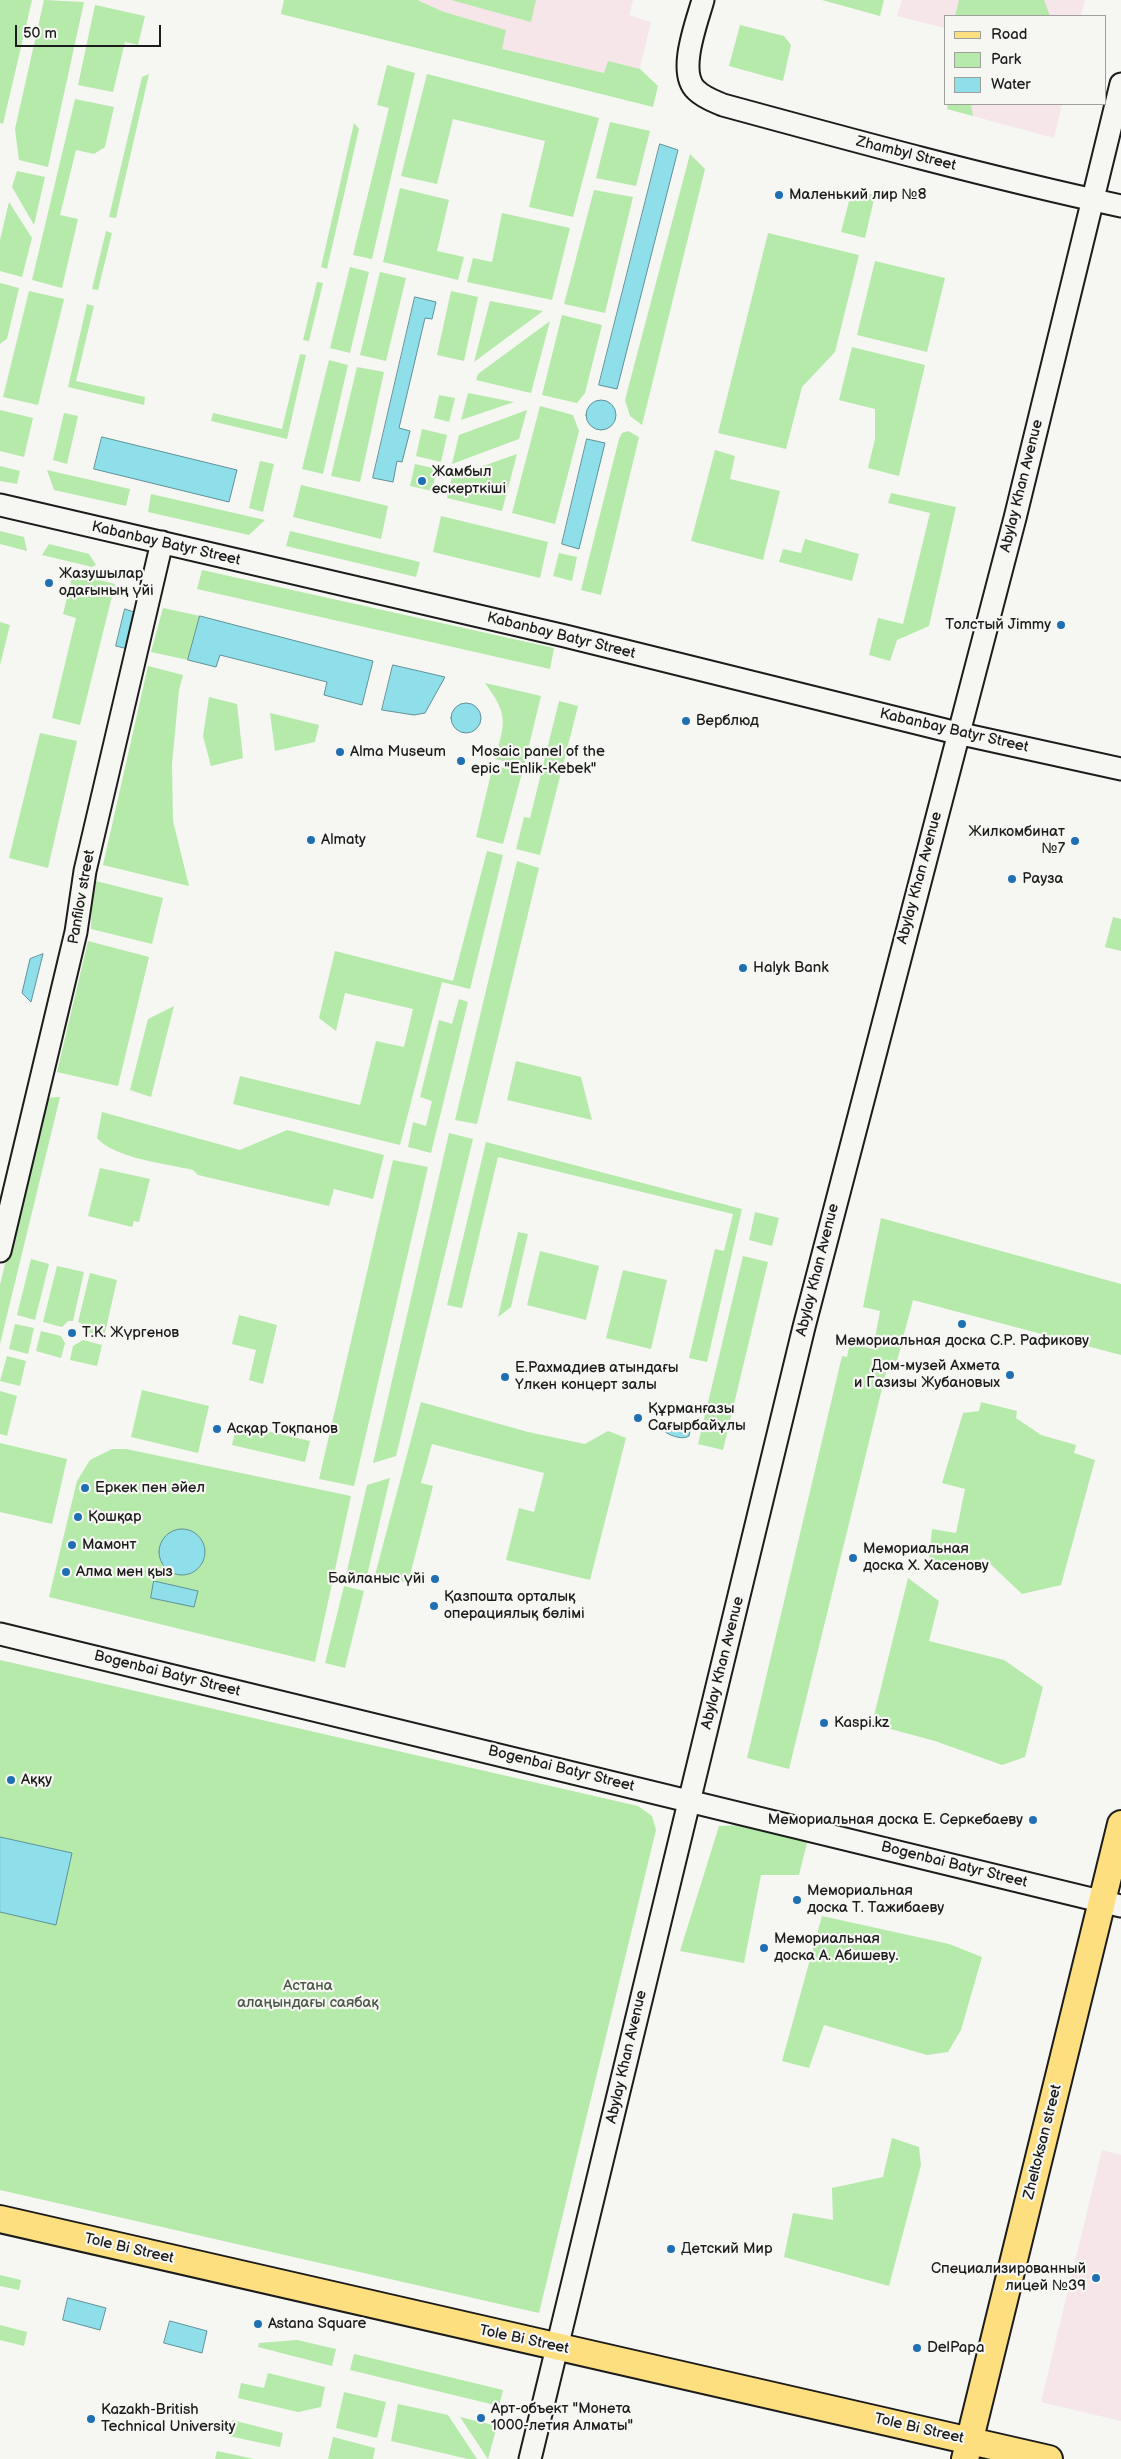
<!DOCTYPE html>
<html>
<head>
<meta charset="utf-8">
<style>
	body { margin:0 }
	#map { position:relative; width:1121px; height:2459px; overflow:hidden; background:#f6f6f2; font-family:"Balsamiq Sans",sans-serif }
	canvas { display:block }
	.legend { position:absolute; left:944px; top:15px; width:162px; height:90px; box-sizing:border-box; background:#f6f6f2; border:1px solid #9f9f9c; margin:0; padding:6px 9px; list-style:none; font-size:15px; color:#1c1c1c }
	.legend li { display:flex; align-items:center; gap:10px; height:25px }
	.legend b { width:25px; border:1px solid #9f9f9c }
	.scale { position:absolute; left:15px; top:25px; width:146px; height:22px; box-sizing:border-box; border:2px solid #1c1c1c; border-top:0; padding-left:6px; font-size:15px; line-height:18px; white-space:nowrap; color:#1c1c1c; -webkit-text-stroke:4px #f6f6f2; paint-order:stroke }
</style>
</head>
<body>
<div id="map">
<canvas width="1121" height="2459"></canvas>
<ul class="legend">
<li><b style="height:6px;background:#fedf80"></b>Road</li>
<li><b style="height:14px;background:#b5eaab"></b>Park</li>
<li><b style="height:14px;background:#8edfea"></b>Water</li>
</ul>
<div class="scale">50 m</div>
</div>
<script>
const c = document.querySelector('canvas').getContext('2d');
c.lineJoin = 'round';
function fill(path, color) {
  c.fillStyle = color;
  c.fill(path, 'evenodd');
}
function strokePath(path, color, width, dash) {
  c.strokeStyle = color;
  c.lineWidth = width;
  c.lineCap = dash ? 'butt' : 'round';
  c.setLineDash(dash || []);
  c.stroke(path);
}
function drawText(font, color, halo, rows, align = 'center') {
  c.font = font + ' "Balsamiq Sans",sans-serif';
  c.lineWidth = 4.5;
  c.setLineDash([]);
  c.textBaseline = 'middle';
  c.strokeStyle = halo;
  c.fillStyle = color;
  for (const [text, x, y, turn = 0] of rows) {
    c.save();
    c.translate(x, y);
    c.rotate((+turn || 0) * Math.PI / 180);
    c.textAlign = isNaN(turn) ? turn : align;
    if (halo) c.strokeText(text, 0, 0);
    c.fillText(text, 0, 0);
    c.restore();
  }
}
const built = new Path2D(`
	M284 0H633L629 15 651 22 632 101 281 14Z
	M902 0H1085L1081 16H945V28L897 16Z
	M948 104H1062L1054 138 947 109Z
	M1102 2150 1121 2155V2421L1041 2402Z`);
const green = new Path2D(`
	M0 0H32L3 124 0 123Z
	M44 0 84 2 48 167 19 160 15 129Z
	M284 0H417L444 12 506 30 502 49 604 73 608 61 640 69 658 86 653 107 281 14Z
	M451 0H536L531 22Z
	M822 0H884L880 16Z
	M959 0H1044L1050 16H955Z
	M95 5 145 16 138 45 125 42 113 92 78 85Z
	M740 25 784 36 791 45 783 81 729 66Z
	M387 65 415 73 372 259 353 255 389 108 377 105Z
	M149 74 116 218 109 217 142 77Z
	M427 74 599 118 573 217 529 207 545 141 453 119 437 184 401 176Z
	M75 99 114 107 105 147 94 154 76 150 60 215 78 219 62 288 32 280Z
	M948 104H971L973 116 947 109Z
	M610 122 650 131 636 186 596 178Z
	M354 123 359 129 327 269 321 267Z
	M690 154 705 169 642 425 630 416 625 400Z
	M17 171 45 177 34 225 12 187Z
	M400 188 449 200 437 251 464 257 458 280 383 262Z
	M594 190 633 197 605 313 564 304Z
	M852 190 875 195 865 238 841 232Z
	M9 202 32 238 22 277 0 271V240Z
	M502 213 570 228 552 300 467 282 473 258 492 262Z
	M106 231 112 233 98 290 92 289Z
	M768 233 859 255 835 352 802 387 786 449 718 433Z
	M875 261 945 278 927 352 857 335Z
	M350 267 369 272 350 353 330 348Z
	M380 272 406 278 386 361 360 355Z
	M317 282 323 283 309 341 303 340Z
	M0 283 19 288 7 339 0 344Z
	M29 291 64 299 38 405 3 397Z
	M451 291 478 297 464 361 437 355Z
	M490 301 543 311 474 362Z
	M87 304 94 306 76 381 145 397 144 405 68 387Z
	M562 315 602 325 585 393 577 403 542 395Z
	M550 321 531 393 476 380 478 374Z
	M852 347 925 365 899 476 868 468 875 439V409L839 400Z
	M300 354 306 355 287 439 211 421 213 413 282 429Z
	M329 360 348 365 323 474 302 469Z
	M357 367 384 372 360 482 331 476Z
	M468 393 514 402 461 420Z
	M439 395 455 398 449 422 434 418Z
	M540 406 573 415 579 431 555 524 512 513Z
	M0 410 33 418 24 457 0 451Z
	M527 410 519 439 452 464 459 435Z
	M64 413 78 416 67 464 53 460Z
	M422 429 447 435 441 462 416 456Z
	M628 431 639 437 601 595 581 590 619 439 622 433Z
	M715 450 735 456 730 479 780 491 763 560 691 541Z
	M517 454 502 511 447 498 452 477Z
	M260 461 274 464 263 512 249 508Z
	M415 464 437 469 432 491 410 486Z
	M0 466 20 471 17 484 0 481Z
	M47 470 130 489 126 506 54 490Z
	M301 485 388 506 381 539 293 517Z
	M891 493 956 507 929 626 897 640 890 661 869 655 878 618 903 624 930 513 888 503Z
	M151 494 265 520 249 535 148 512Z
	M441 516 548 542 540 578 433 552Z
	M0 531 24 537 27 551 0 544Z
	M290 531 420 562 416 577 286 546Z
	M805 539 859 554 852 581 779 562 783 549 801 553Z
	M49 544 89 554 96 565 92 567 42 555Z
	M559 553 577 557 572 581 553 576Z
	M202 570 554 648 550 669 197 589Z
	M73 573 115 584 80 725 52 718 76 618 63 614Z
	M163 608 200 616 188 660 151 652Z
	M0 622 10 625 0 665Z
	M148 666 183 675 179 690 172 764 173 821 189 886 103 865Z
	M485 683 541 696 524 766 495 759C505 722 509 716 485 683Z
	M209 697 237 704 243 758 211 766 203 736Z
	M559 701 578 706 540 855 516 849 524 817 530 818Z
	M270 713 319 725 315 742 275 751Z
	M40 733 77 741 48 868 9 858Z
	M493 765 522 773 503 844 476 837Z
	M487 851 503 855 470 989 442 982 400 1145 233 1104 240 1076 360 1105 376 1041 404 1047 413 1009 345 993 336 1031 319 1018 335 951 453 981Z
	M517 861 539 868 477 1124 455 1120Z
	M92 880 163 898 152 944 91 929Z
	M1113 917 1121 919V951L1105 947Z
	M88 941 149 957 118 1086 57 1072Z
	M459 999 468 1002 431 1153 408 1147 413 1122 426 1126 432 1101 420 1097 439 1020 452 1024Z
	M174 1006 151 1097 130 1090 148 1019Z
	M516 1061 581 1077 592 1120 507 1100Z
	M60 1097 0 1344V1285L44 1098Z
	M102 1112 240 1150 287 1130 384 1155 373 1199 334 1189 329 1206 198 1175 193 1170C168 1164 113 1158 97 1138Z
	M449 1133 473 1139 396 1456 373 1463Z
	M486 1142 742 1209 707 1362 689 1358 715 1249 724 1251 733 1214 498 1157 462 1308 447 1305Z
	M393 1160 428 1167 354 1486 319 1479Z
	M100 1168 150 1179 139 1222 134 1221 132 1227 88 1216Z
	M755 1212 779 1218 772 1246 749 1240Z
	M881 1218 1121 1284V1355L913 1300 897 1361 887 1368 789 1769 747 1758 842 1356 847 1357 850 1343 873 1349 880 1311 863 1307Z
	M518 1232 528 1234 511 1307 498 1317Z
	M540 1251 599 1266 586 1320 527 1305Z
	M743 1256 768 1262 723 1450 698 1444Z
	M31 1259 49 1264 35 1320 17 1315Z
	M57 1266 84 1272 73 1321H68L62 1327 43 1322Z
	M623 1270 667 1280 651 1349 606 1338Z
	M90 1273 117 1280 104 1337 85 1332 82 1324 78 1322Z
	M239 1315 277 1325 263 1384 249 1380 256 1350 232 1344Z
	M15 1324 34 1328 28 1354 9 1349Z
	M41 1331 61 1336 65 1343 61 1358 36 1351Z
	M83 1340 102 1345 97 1366 70 1360 73 1346Z
	M7 1356 26 1361 20 1386 0 1381Z
	M142 1390 209 1406 198 1453 131 1437Z
	M0 1391 17 1396 7 1436 0 1434Z
	M421 1402 528 1432 585 1444 608 1431 626 1438 590 1580 506 1560 519 1508 534 1512 544 1473 432 1444 421 1483 433 1486 408 1583 375 1575Z
	M981 1402 1017 1411 1016 1418 1041 1435 1076 1445 1074 1453 1095 1460 1061 1585 1022 1594 984 1558 953 1571 929 1560 932 1529 956 1533 965 1489 942 1483 963 1413 979 1411Z
	M237 1424 310 1441 305 1462 232 1445Z
	M0 1443 67 1459 52 1524 0 1512Z
	M112 1449H126L351 1496 315 1662 49 1597 77 1481 90 1460ZM184 1529 199 1536 202 1565C172 1596 134 1542 184 1529Z
	M390 1478 366 1580 346 1575 367 1485Z
	M908 1578 939 1601 929 1641 1004 1660 1043 1687 1025 1757 1002 1765 935 1741 872 1724Z
	M344 1586 364 1591 345 1668 325 1663Z
	M0 1660 638 1806 652 1816 656 1830 539 2313 0 2190Z
	M742 1825 808 1839 799 1875H761L744 1963 680 1951 719 1826Z
	M822 1916 949 1944 982 1957 961 2030 948 2052 927 2055 824 2025 809 2068 782 2061Z
	M892 2138 919 2147 921 2165 889 2286 784 2257 793 2213 833 2220 832 2188 883 2177Z
	M0 2275 21 2280 19 2290 0 2286Z
	M0 2325 27 2332 24 2346 0 2340Z
	M297 2340 336 2349 332 2366 258 2347 259 2343Z
	M354 2354 503 2390 499 2406 350 2370Z
	M268 2373 325 2387 321 2407 298 2412 238 2398 241 2383 264 2388Z
	M344 2392 386 2402 377 2438 336 2428Z
	M398 2404 448 2415 477 2459H468L391 2441Z
	M460 2417 497 2426 488 2459Z
	M232 2420 283 2433 280 2447 229 2436Z
	M333 2437 375 2448 373 2459H328Z
	M217 2451 254 2459H215Z`);
const water = new Path2D(`
	M660 144 678 150 617 389 599 385Z
	M415 297 436 302 432 319 425 318 399 428 410 431 402 462 397 461 393 482 373 478Z
	M586 415a15 15 0 1 1 30 0a15 15 0 1 1-30 0Z
	M102 437 237 470 229 502 94 469Z
	M587 439 605 443 579 549 562 544Z
	M125 609 137 613 128 649 116 646Z
	M200 616 373 661 362 705 324 695 327 682 220 655 216 667 188 660Z
	M393 665 445 677 425 713 414 715 382 710Z
	M451 718a15 15 0 1 1 30 0a15 15 0 1 1-30 0Z
	M43 954 31 1002 22 993 30 959Z
	M666 1423 677 1427 686 1426 690 1431 689 1436C682 1441 664 1434 660 1427Z
	M159 1552a23 23 0 1 1 46 0a23 23 0 1 1-46 0Z
	M154 1581 198 1591 194 1607 151 1598Z
	M0 1837 72 1853 56 1925 0 1912Z
	M68 2298 106 2308 100 2330 63 2320Z
	M170 2321 207 2331 202 2353 164 2343Z`);
const minor = new Path2D(`
	M703 0C697 22 677 72 696 90 704 98 714 101 723 105 855 141 987 177 1121 206
	M0 505 565 636 957 733 1121 769
	M0 1251 76 932 85 871 162 542
	M0 1634 1121 1906
	M530 2459 804 1327 1015 518 1121 84`);
const major = new Path2D(`
	M0 2219 1049 2459
	M965 2459 1121 1824`);
const markers = [
	[779,195,5,"#1f6fb2"],
	[422,481,5,"#1f6fb2"],
	[49,583,5,"#1f6fb2"],
	[1061,625,5,"#1f6fb2"],
	[686,721,5,"#1f6fb2"],
	[340,752,5,"#1f6fb2"],
	[461,761,5,"#1f6fb2"],
	[311,840,5,"#1f6fb2"],
	[1075,841,5,"#1f6fb2"],
	[1012,879,5,"#1f6fb2"],
	[743,968,5,"#1f6fb2"],
	[962,1324,5,"#1f6fb2"],
	[72,1333,5,"#1f6fb2"],
	[1010,1375,5,"#1f6fb2"],
	[505,1377,5,"#1f6fb2"],
	[638,1418,5,"#1f6fb2"],
	[217,1429,5,"#1f6fb2"],
	[85,1488,5,"#1f6fb2"],
	[78,1517,5,"#1f6fb2"],
	[72,1545,5,"#1f6fb2"],
	[853,1558,5,"#1f6fb2"],
	[66,1572,5,"#1f6fb2"],
	[435,1579,5,"#1f6fb2"],
	[434,1606,5,"#1f6fb2"],
	[824,1723,5,"#1f6fb2"],
	[11,1780,5,"#1f6fb2"],
	[1033,1820,5,"#1f6fb2"],
	[797,1900,5,"#1f6fb2"],
	[764,1948,5,"#1f6fb2"],
	[671,2249,5,"#1f6fb2"],
	[1096,2278,5,"#1f6fb2"],
	[258,2324,5,"#1f6fb2"],
	[917,2348,5,"#1f6fb2"],
	[481,2418,5,"#1f6fb2"],
	[91,2419,5,"#1f6fb2"]
];
const streetNames = [
	["Zhambyl Street",906,154,14],
	["Abylay Khan Avenue",1022,486,-76],
	["Kabanbay Batyr Street",166,544,13],
	["Kabanbay Batyr Street",561,636,14],
	["Kabanbay Batyr Street",954,731,13],
	["Abylay Khan Avenue",920,878,-75],
	["Panfilov street",82,897,-80],
	["Abylay Khan Avenue",818,1270,-76],
	["Abylay Khan Avenue",723,1663,-76],
	["Bogenbai Batyr Street",167,1674,14],
	["Bogenbai Batyr Street",561,1769,14],
	["Bogenbai Batyr Street",954,1865,14],
	["Abylay Khan Avenue",627,2057,-77],
	["Zheltoksan street",1043,2142,-76],
	["Tole Bi Street",129,2249,13],
	["Tole Bi Street",524,2340,12],
	["Tole Bi Street",919,2429,13]
];
const poiNames = [
	["Маленький лир №8",789,195],
	["Жамбыл",432,472],
	["ескерткіші",432,489],
	["Жазушылар",59,574],
	["одағының үйі",59,591],
	["Толстый Jimmy",1051,625,"right"],
	["Верблюд",696,721],
	["Alma Museum",350,752],
	["Mosaic panel of the",471,752],
	["epic \"Enlik-Kebek\"",471,769],
	["Жилкомбинат",1065,832,"right"],
	["№7",1065,849,"right"],
	["Almaty",321,840],
	["Рауза",1022,879],
	["Halyk Bank",753,968],
	["Т.К. Жүргенов",82,1333],
	["Мемориальная доска С.Р. Рафикову",962,1341,"center"],
	["Дом-музей Ахмета",1000,1366,"right"],
	["и Газизы Жубановых",1000,1383,"right"],
	["Е.Рахмадиев атындағы",515,1368],
	["Үлкен концерт залы",515,1385],
	["Құрманғазы",648,1409],
	["Сағырбайұлы",648,1426],
	["Асқар Тоқпанов",227,1429],
	["Еркек пен әйел",95,1488],
	["Қошқар",88,1517],
	["Мамонт",82,1545],
	["Мемориальная",863,1549],
	["доска Х. Хасенову",863,1566],
	["Алма мен қыз",76,1572],
	["Байланыс үйі",425,1579,"right"],
	["Қазпошта орталық",444,1597],
	["операциялық бөлімі",444,1614],
	["Kaspi.kz",834,1723],
	["Аққу",21,1780],
	["Мемориальная доска Е. Серкебаеву",1023,1820,"right"],
	["Мемориальная",807,1891],
	["доска Т. Тажибаеву",807,1908],
	["Мемориальная",774,1939],
	["доска А. Абишеву.",774,1956],
	["Детский Мир",681,2249],
	["Специализированный",1086,2269,"right"],
	["лицей №39",1086,2286,"right"],
	["Astana Square",268,2324],
	["DelPapa",927,2348],
	["Арт-объект \"Монета",491,2409],
	["1000-летия Алматы\"",491,2426],
	["Kazakh-British",101,2410],
	["Technical University",101,2427]
];
const parkNames = [
	["Астана",308,1986],
	["алаңындағы саябақ",308,2003]
];
fill(built, '#f6e5e9');
fill(green, '#b5eaab');
fill(water, '#8edfea');
strokePath(water, '#609198', 1);
strokePath(minor, '#1c1c1c', 25);
strokePath(major, '#1c1c1c', 30);
strokePath(minor, '#f6f6f2', 21);
strokePath(major, '#fedf80', 26);
for (const [x, y, r, color] of markers) {
  const dot = new Path2D();
  dot.arc(x, y, r, 0, 2 * Math.PI);
  c.fillStyle = color;
  c.fill(dot);
  strokePath(dot, '#f6f6f2', 2);
}
drawText('15px', '#1c1c1c', '#f6f6f2', streetNames);
drawText('15px', '#1c1c1c', '#f6f6f2', poiNames, 'left');
drawText('15px', '#4a5a47', '#f6f6f2', parkNames);
</script>
</body>
</html>
